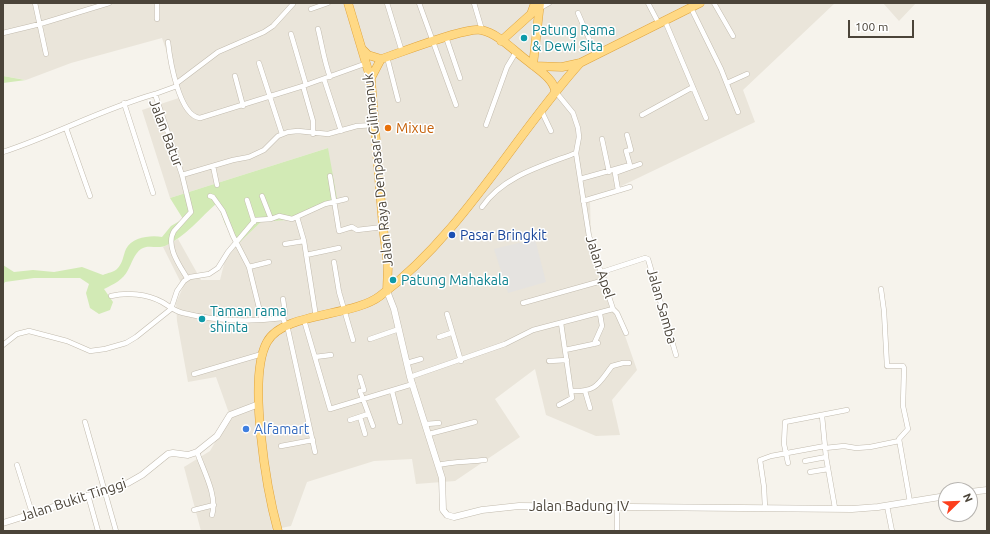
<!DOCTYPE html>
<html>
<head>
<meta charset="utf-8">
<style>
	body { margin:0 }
	#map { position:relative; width:990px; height:534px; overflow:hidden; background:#f6f3ec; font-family:Ubuntu,sans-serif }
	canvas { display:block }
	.frame { position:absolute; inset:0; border:4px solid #4b4439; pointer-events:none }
	.north { position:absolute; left:938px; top:482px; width:40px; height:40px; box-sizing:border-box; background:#fff; border:1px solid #b7b4b0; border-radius:50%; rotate:67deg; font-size:11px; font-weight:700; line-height:16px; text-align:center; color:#4b4439 }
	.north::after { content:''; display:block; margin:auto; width:14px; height:18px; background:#fc3f1d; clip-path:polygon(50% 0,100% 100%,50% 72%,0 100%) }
	.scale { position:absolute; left:848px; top:20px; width:66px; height:18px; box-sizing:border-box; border:2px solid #4b4439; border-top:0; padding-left:5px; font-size:12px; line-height:14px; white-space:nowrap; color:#4b4439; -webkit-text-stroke:3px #fff; paint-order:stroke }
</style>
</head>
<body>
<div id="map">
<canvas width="990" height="534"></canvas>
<div class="frame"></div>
<div class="north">N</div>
<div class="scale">100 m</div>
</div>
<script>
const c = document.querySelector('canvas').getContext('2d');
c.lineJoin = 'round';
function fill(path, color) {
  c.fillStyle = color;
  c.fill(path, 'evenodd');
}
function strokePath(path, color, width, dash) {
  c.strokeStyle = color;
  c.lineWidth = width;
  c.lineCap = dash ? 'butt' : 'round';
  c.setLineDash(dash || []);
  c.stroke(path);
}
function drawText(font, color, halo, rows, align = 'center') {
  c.font = font + ' Ubuntu,sans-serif';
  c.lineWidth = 3;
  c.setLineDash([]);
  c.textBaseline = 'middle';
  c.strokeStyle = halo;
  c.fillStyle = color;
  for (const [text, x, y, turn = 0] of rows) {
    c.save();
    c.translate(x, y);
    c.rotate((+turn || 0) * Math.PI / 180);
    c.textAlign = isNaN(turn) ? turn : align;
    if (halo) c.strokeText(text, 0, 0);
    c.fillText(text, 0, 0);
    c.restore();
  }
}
const residential = new Path2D(`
	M3 3H835L743 90 755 122 590 201 591 239 637 370 612 400 620 435 596 436 546 415 535 369 495 399 520 437 455 481 416 484 412 459 374 461 307 482 291 526 266 531H201L184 467 210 451 230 416 216 377 188 382 177 321 176 303 183 287 163 247 178 239 201 280H220L225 260 238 244 261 222 288 220 328 148 170 198 142 110 182 97 162 38 71 63 26 80 3 76Z
	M883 3H916L899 21Z`);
const green = new Path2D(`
	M3 76 25 80H26L3 83Z
	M328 148 337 198 288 220 261 222 238 244 225 224 217 203C201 217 185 237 165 246 157 249 148 244 141 249 134 254 132 263 128 270 123 280 114 284 104 289L113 302 110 310 99 314 90 308 86 293 89 284 80 278H34L5 282 3 285V265L14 272 33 270 54 272 82 267 103 275C107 273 114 272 117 269 123 263 123 256 126 249 132 237 151 235 162 237L171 226 183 219 170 198Z`);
const parking = new Path2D(`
	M535 239 546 282 508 293 494 249Z`);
const minor = new Path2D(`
	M35 3 46 54
	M157 3V19
	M387 3 402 52
	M419 3 456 105
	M474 3 482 30
	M648 3 659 24
	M714 3 733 36
	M540 8 549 3
	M691 8 721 69 738 112
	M311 9 328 3
	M578 13 596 55
	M665 21 706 118
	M318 29C322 45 324 61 330 77
	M3 33 40 24 109 3
	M291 34 306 85
	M446 37 460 78
	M168 42C170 60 179 116 200 118L303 86 367 63
	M387 57 398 100
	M259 63 282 134
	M235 76 243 106
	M324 79 341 131
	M177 83 218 52 264 32 273 26 293 4
	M727 83 747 74
	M303 86 313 121V134
	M155 94 177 86
	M124 103 153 193
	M541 110 551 131
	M642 115 693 87
	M486 125 507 67 516 52
	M66 128 90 196
	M602 139 609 172
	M3 152C55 135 102 109 155 94L182 175 233 160 249 157 264 150 278 136 288 132 298 131 328 134 357 126 375 125
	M213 166 217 185
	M182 175 191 212 174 231C165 246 180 266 187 278
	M330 176 339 231 352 227 357 230 383 227
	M580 179 630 165 626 151 631 150 627 135
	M618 190 615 173 640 164
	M210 196 213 197 223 211 233 236 249 267 262 320
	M262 196 271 219
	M247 200 254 222
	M583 201 630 187
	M482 207C503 176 542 166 576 153
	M297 217 304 241 316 317
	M285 244 304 241
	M306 255 339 248
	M334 262 339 292 353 340
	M249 267 269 262
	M602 272 645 258 648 259 676 355
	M881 289 884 311 887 366H903L904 368 903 406 908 429 899 439 910 502
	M111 296C127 292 147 294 162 302 169 306 174 311 183 313 215 321 251 322 283 318
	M283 299 285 313 283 318 286 326
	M523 303 605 280
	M613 309 617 313 626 333
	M447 314 461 361
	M304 320 330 409 413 384
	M287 325 315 452
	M439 337 451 333
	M370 339 399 329
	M594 344 602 326 600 314
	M3 345 17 334 29 331 67 341 90 351 105 349 126 343 136 337 171 309 177 291 184 281 190 277 209 274 218 268 228 252 255 220 271 219 279 216 292 219 325 204 346 199
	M565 350 598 343
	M315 357 331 355
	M549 361 567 360
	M407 363 421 359
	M194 374 262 354
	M360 377 364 390 360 391 373 426
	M410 377 505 344 533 330 613 309 589 236 576 153 579 137 578 128 573 113 555 91
	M392 391 400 422
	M571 391C597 392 598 384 612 366L623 363H629
	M585 391 590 408
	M559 405 572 398 561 323
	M822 416 826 457 835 508
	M360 417 365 434
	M350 420 368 414
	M85 422 116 531
	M426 424 439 423
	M429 434 475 422
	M281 446 313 440
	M825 448 844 446 856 448 870 447 899 441
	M197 452C203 470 218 496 212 515
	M805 461 826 457
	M788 463 784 444 785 422 847 410
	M17 465 32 513
	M438 465C453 461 469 462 485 460
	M810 472 828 469
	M88 495 98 531
	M887 506 892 531
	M765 508 764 487 760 460 771 456 825 446
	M194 510 214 505
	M617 531V507`);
const tertiary = new Path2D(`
	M387 291 394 309 410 377 442 478 443 510 447 515 454 517 482 510 519 506 852 509 878 507 946 496
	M970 492 987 490
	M3 523 128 483 142 475 168 454 173 453 188 455 197 452 217 436 230 415 259 404`);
const trunk = new Path2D(`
	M348 3 371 80 383 227 388 266 387 291
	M501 41 531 14 535 3
	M363 50 368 55 381 59C400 53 465 27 481 30 498 33 515 52 529 62 537 69 554 79 555 91
	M533 65 540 3
	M534 66 562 67 580 63 700 3
	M371 78 381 59
	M278 531C267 491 247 378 267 342 283 312 353 317 380 296 463 233 512 139 580 63`);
const markers = [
	[524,38,4,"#0f9aa8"],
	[388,128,4,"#e8710a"],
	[452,235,4,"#1a4fb4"],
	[393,280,4,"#0f9aa8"],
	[202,319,4,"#0f9aa8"],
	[246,429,4,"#3f7fe0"]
];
const cultureNames = [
	["Patung Rama",532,30],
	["& Dewi Sita",532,46],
	["Patung Mahakala",401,280],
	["Taman rama",210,311],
	["shinta",210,327]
];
const foodNames = [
	["Mixue",396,128]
];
const streetNames = [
	["Jalan Batur",166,133,69],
	["Jalan Raya Denpasar-Gilimanuk",378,170,-96],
	["Jalan Apel",600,267,72],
	["Jalan Samba",662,306,74],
	["Jalan Bukit Tinggi",73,500,-18],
	["Jalan Badung IV",579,506]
];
const transitNames = [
	["Pasar Bringkit",460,235]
];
const shopNames = [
	["Alfamart",254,429]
];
fill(residential, '#eae5da');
fill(green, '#d2eab5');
fill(parking, '#e5e3e0');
strokePath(minor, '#c2bbae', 5.5);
strokePath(tertiary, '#c2bbae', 7);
strokePath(trunk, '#e0a43c', 9);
strokePath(minor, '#fff', 4.5);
strokePath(tertiary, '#fff', 6);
strokePath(trunk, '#ffd985', 8);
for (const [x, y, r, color] of markers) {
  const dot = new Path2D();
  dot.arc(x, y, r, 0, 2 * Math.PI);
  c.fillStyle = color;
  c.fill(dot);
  strokePath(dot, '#fff', 1.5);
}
drawText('14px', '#0d838f', '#fff', cultureNames, 'left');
drawText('14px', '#c56008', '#fff', foodNames, 'left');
drawText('14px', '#4b4439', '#fff', streetNames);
drawText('14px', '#164399', '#fff', transitNames, 'left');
drawText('14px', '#366cbe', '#fff', shopNames, 'left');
</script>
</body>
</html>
